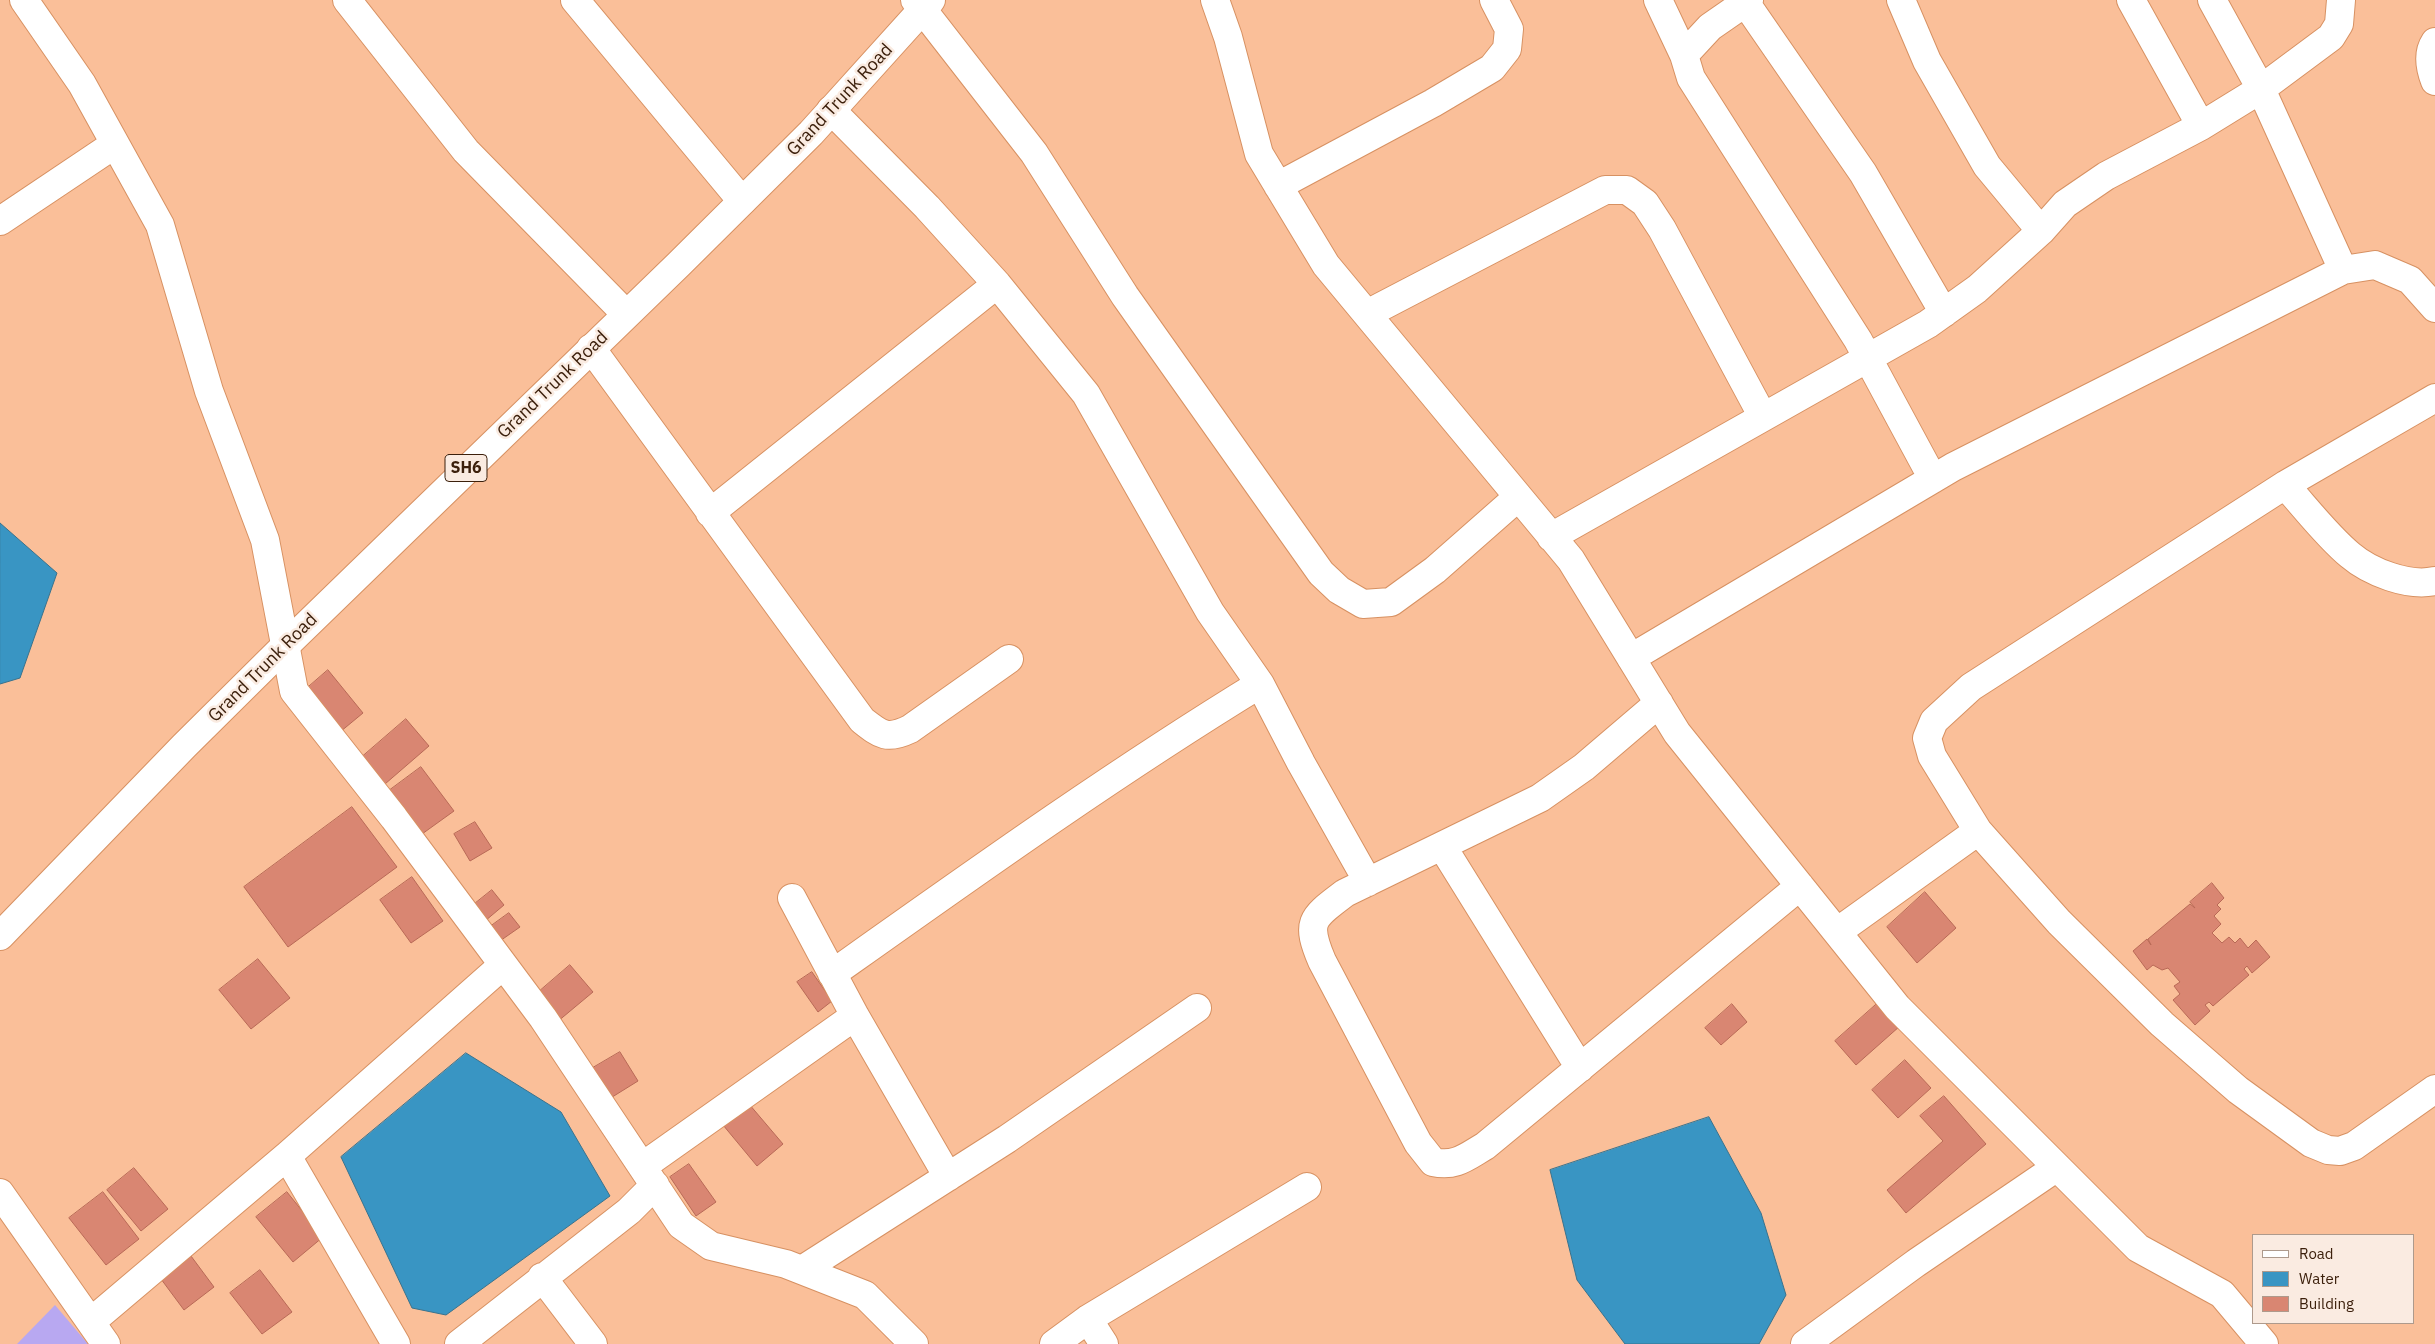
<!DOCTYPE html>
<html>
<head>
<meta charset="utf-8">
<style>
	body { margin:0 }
	#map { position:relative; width:2435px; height:1344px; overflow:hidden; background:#fabf99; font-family:"IBM Plex Sans",sans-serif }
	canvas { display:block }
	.legend { position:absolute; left:2252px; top:1234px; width:162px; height:90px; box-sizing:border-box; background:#faebe1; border:1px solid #ae9a8c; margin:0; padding:6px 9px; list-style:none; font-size:15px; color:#3c200c }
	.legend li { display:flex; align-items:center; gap:10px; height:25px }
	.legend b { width:25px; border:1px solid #ae9a8c }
</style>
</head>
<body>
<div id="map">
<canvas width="2435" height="1344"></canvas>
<ul class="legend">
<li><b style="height:6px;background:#fff"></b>Road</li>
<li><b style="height:14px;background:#3995c3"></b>Water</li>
<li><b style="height:14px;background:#d98672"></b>Building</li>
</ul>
</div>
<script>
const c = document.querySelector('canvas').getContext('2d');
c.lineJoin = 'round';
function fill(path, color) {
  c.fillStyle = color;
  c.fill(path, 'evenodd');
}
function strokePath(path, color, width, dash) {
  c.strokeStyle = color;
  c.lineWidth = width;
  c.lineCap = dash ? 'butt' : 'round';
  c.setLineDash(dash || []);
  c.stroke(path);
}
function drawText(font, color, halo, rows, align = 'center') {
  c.font = font + ' "IBM Plex Sans",sans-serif';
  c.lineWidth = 5;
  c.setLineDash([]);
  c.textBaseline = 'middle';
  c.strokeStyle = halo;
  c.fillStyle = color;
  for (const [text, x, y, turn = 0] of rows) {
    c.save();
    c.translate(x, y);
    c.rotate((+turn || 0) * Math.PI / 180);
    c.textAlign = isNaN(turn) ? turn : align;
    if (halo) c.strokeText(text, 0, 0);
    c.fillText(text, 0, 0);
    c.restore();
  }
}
const green = new Path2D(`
	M55 1305 88 1344H17Z`);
const water = new Path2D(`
	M0 523 57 573 20 678 0 684Z
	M466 1053 561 1112 610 1196 446 1315 412 1308 341 1157Z
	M1709 1117 1761 1213 1786 1295 1759 1344H1625L1577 1280 1550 1170Z`);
const building = new Path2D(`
	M328 670 363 713 340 732 305 690Z
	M406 719 429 746 385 784 362 757Z
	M421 767 454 811 422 834 390 790Z
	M352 807 397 867 288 947 244 887Z
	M475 822 492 848 470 861 454 834Z
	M412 877 443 921 411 943 380 900Z
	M2212 883 2224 898 2217 905 2221 909 2214 916 2221 924 2212 933 2222 943 2229 937 2235 943 2240 938 2248 948 2256 940 2270 957 2252 973 2247 966 2244 969 2249 975 2213 1006 2209 1002 2205 1005 2210 1011 2195 1025 2173 1000 2180 994 2174 986 2180 982 2168 968 2162 970 2153 965 2147 970 2133 951 2147 939 2151 945 2148 939 2190 904 2195 908 2190 902Z
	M492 890 504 905 485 921 472 906Z
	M1925 892 1956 928 1917 963 1887 927Z
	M509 913 520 927 497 943 487 929Z
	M258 959 290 998 251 1029 219 990Z
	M570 965 593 992 557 1022 534 996Z
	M812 972 832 1001 818 1012 797 982Z
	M1879 1002 1900 1026 1856 1065 1835 1041Z
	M1732 1004 1747 1022 1721 1045 1705 1028Z
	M620 1052 638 1081 609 1099 591 1069Z
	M1905 1060 1931 1088 1898 1118 1872 1090Z
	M1944 1096 1986 1144 1906 1213 1887 1190 1943 1141 1920 1116Z
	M749 1104 783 1144 757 1166 723 1125Z
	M689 1164 716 1202 696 1216 670 1177Z
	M134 1168 168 1209 141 1231 107 1190Z
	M103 1192 139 1239 106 1265 69 1218Z
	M287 1192 323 1237 293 1262 256 1217Z
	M188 1252 214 1287 184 1310 158 1275Z
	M260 1270 292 1312 262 1334 230 1293Z`);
const minor = new Path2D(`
	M24 0 82 84 160 225 209 391 265 540 294 691 394 818 543 1018 681 1225 711 1246 786 1264 865 1295 914 1344
	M347 0 466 151 626 314
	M575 0 742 201
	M915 0 1034 153 1125 296 1321 573 1339 590 1363 604 1391 602 1435 570 1518 497
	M1215 0 1228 37 1259 154 1326 265 1571 560 1677 733 1897 1007 2138 1248 2222 1294 2264 1344
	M1658 0 1684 55
	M1749 0 1710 27 1684 55 1691 78 1858 340 1933 479
	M1901 0 1927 61 1987 166 2041 231
	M2131 0 2201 126
	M2212 0 2261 89 2343 270
	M1745 2 1863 173 1944 313
	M2435 42C2427 54 2430 68 2435 81
	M831 110 927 207 997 284 1086 394 1210 612 1260 684 1301 763 1368 882
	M1278 186 1433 103 1492 68 1507 49 1509 29 1494 0
	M0 221 115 144
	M1367 314 1605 190H1627L1645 203 1662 229 1763 417
	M591 348 862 720C881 735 887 740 910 729L1009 659
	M2435 398 2285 485 1971 687 1934 721 1927 738 1932 756 1978 831 2059 922 2162 1024 2238 1090 2311 1143 2328 1150 2340 1151 2354 1146 2435 1089
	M2285 485C2305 507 2327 536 2350 555 2370 572 2408 587 2435 581
	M710 513 997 284
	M1551 537 1928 324 1977 289 2041 231 2065 204 2106 176 2201 126 2261 89 2331 37 2339 24 2341 0
	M1631 658 1953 467 2343 270 2375 265 2410 280 2435 308
	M1659 703 1584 767 1540 798 1345 893C1312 918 1305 921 1322 961L1418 1143 1433 1162C1456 1167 1466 1157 1485 1146L1800 886
	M1442 846 1580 1068
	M792 898 855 1016 948 1177
	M1837 932 1978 831
	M832 974C973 874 1113 774 1260 684
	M287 1156 503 965
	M643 1166 855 1016
	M0 1193 106 1344
	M802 1270 1007 1139 1197 1008
	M542 1277 593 1344
	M1088 1319 1104 1344
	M92 1321 287 1156 396 1344
	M459 1344 629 1211 655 1185
	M1054 1344 1088 1319 1307 1187
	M1805 1344 1916 1263 2057 1167`);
const primary = new Path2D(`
	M0 936 184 746 286 645 679 264 811 133 931 0`);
const shields = [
	[466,468,42]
];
const shieldNames = [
	["SH6",466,468]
];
const streetNames = [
	["Grand Trunk Road",840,100,-47],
	["Grand Trunk Road",553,385,-44],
	["Grand Trunk Road",263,668,-45]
];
fill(green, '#b8a8f1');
fill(water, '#3995c3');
strokePath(water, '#3a728c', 1);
fill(building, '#d98672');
strokePath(building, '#b86956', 1);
strokePath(minor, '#d79162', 30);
strokePath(primary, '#d79162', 30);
strokePath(minor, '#fff', 28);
strokePath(primary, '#fff', 28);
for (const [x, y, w] of shields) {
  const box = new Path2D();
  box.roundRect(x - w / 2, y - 13.5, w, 27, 4);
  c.fillStyle = '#faebe1';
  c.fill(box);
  strokePath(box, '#3c200c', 1);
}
drawText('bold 16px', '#3c200c', null, shieldNames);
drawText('18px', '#3c200c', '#faebe1', streetNames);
</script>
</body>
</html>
